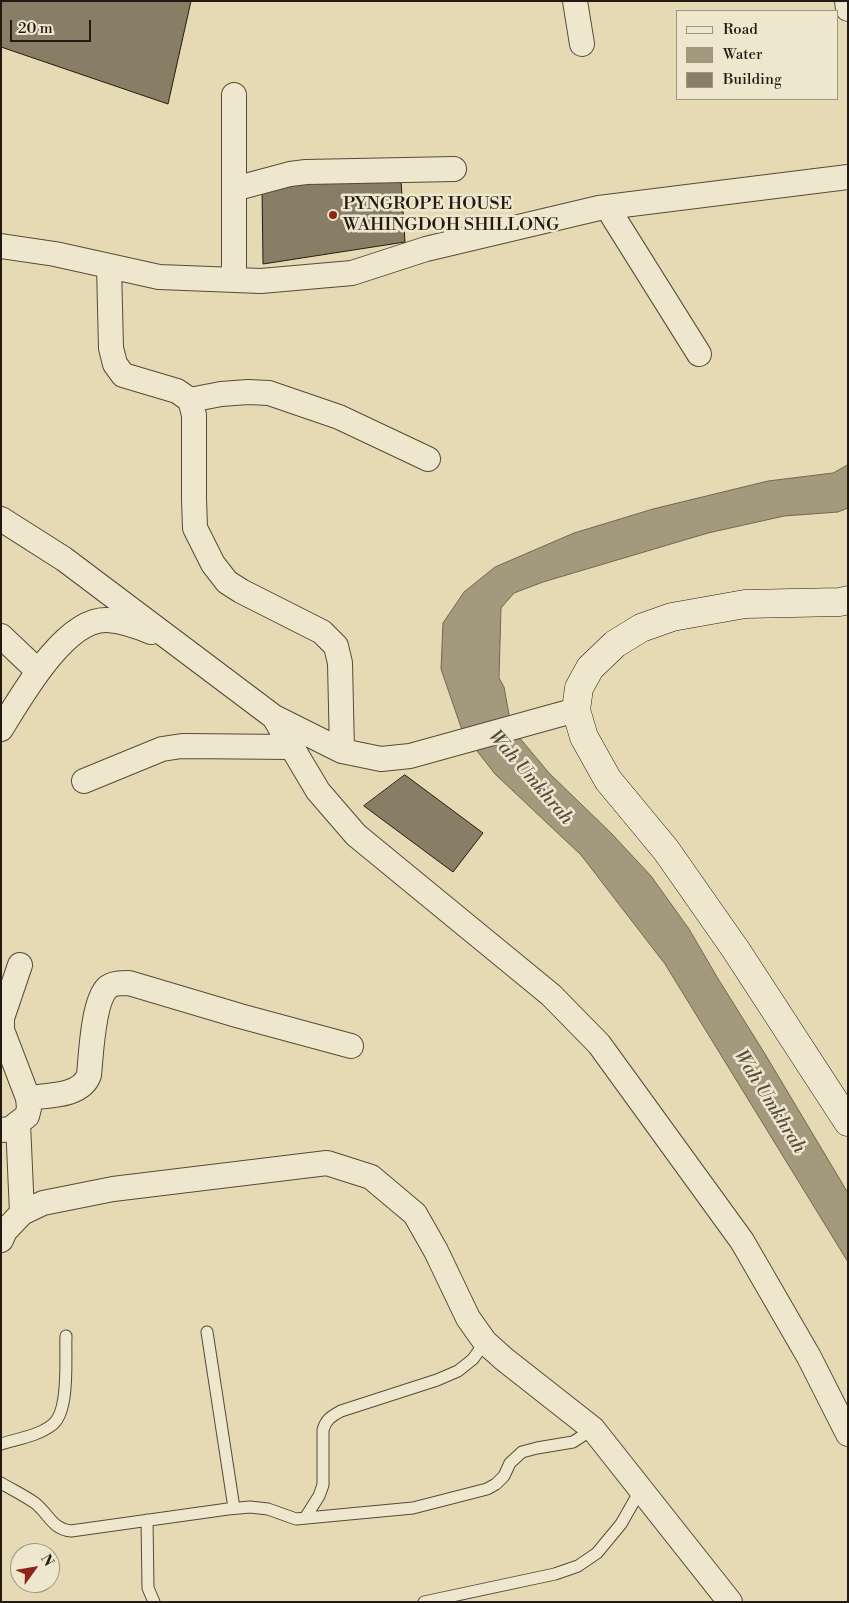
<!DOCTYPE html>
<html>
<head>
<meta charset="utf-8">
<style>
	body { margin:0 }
	#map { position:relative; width:849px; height:1603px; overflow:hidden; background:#e5dab3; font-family:"Libre Bodoni",serif }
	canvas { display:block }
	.frame { position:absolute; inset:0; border:2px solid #231b12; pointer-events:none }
	.legend { position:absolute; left:676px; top:10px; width:162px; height:90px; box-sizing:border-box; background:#eee7ce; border:1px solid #9d9583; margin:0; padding:6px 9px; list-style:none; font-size:15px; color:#231b12 }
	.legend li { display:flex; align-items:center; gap:10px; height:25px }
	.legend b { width:25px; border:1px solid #9d9583 }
	.north { position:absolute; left:10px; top:1543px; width:50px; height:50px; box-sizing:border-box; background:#eee7ce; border:1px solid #9d9583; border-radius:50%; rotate:58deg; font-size:14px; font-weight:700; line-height:20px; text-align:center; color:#231b12 }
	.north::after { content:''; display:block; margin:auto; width:18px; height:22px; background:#8f2418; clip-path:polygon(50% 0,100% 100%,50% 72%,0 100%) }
	.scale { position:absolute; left:10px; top:20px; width:81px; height:22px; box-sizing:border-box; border:2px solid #231b12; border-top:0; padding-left:6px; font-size:15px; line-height:18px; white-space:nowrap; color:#231b12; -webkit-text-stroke:4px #eee7ce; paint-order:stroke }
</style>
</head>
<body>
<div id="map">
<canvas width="849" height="1603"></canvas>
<div class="frame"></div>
<ul class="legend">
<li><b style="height:6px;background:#eee7ce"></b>Road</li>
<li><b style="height:14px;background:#a3997c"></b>Water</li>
<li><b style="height:14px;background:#887e66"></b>Building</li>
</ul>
<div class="north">N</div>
<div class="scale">20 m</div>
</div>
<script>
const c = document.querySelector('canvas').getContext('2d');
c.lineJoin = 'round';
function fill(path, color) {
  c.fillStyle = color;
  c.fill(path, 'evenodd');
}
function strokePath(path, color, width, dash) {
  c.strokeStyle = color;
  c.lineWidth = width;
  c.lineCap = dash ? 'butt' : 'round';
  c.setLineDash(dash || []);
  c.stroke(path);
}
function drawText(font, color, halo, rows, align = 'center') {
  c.font = font + ' "Libre Bodoni",serif';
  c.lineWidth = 5;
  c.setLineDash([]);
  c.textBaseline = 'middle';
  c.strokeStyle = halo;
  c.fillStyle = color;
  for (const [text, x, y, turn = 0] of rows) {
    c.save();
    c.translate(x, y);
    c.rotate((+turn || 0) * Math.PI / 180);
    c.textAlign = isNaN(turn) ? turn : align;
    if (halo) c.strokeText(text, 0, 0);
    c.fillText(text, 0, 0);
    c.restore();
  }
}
const water = new Path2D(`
	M848 465V508L838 512 784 516 708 533 543 582 514 593 501 608 499 678 504 687 510 720 518 736 549 773 611 833 651 876 689 929 717 977 765 1054 848 1193V1262L665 964 581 855 495 774 463 733 441 669 443 623 464 592 495 567 574 533 653 509 768 481 833 473Z`);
const building = new Path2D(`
	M1 1H191L168 104 1 47Z
	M405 170 401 180 405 242 263 264 262 187Z
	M405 775 483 833 453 872 364 806Z`);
const lane = new Path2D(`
	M207 1332 234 1508
	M1 1444C17 1439 38 1436 52 1425 70 1412 65 1358 66 1336
	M1 1483C13 1490 25 1496 35 1503 49 1514 52 1529 71 1531L228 1509 250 1507 268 1509 296 1519 413 1508 487 1489 496 1484 504 1476 510 1463 522 1452 537 1448 573 1442 593 1429
	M305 1518 319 1496 323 1485V1430C326 1419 332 1416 341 1411L437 1380 458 1371 473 1359 485 1342
	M147 1520 148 1588 154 1602
	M424 1602 555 1574 578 1566 597 1553 621 1524 641 1489`);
const street = new Path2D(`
	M575 1 582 44
	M847 1 848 9
	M234 95V280
	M234 189 290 174 306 172 454 169
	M607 207 699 354
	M1 246 55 254 159 277 261 281 352 273 426 249 599 208 848 177
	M109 266 111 348 115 364 123 375 177 391 190 400 194 415V499L195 528 213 564 227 582 241 591 322 632 336 646 340 663 342 751
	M190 400 221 394 248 392 269 393 339 417 428 459
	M1 519 64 559 274 717 342 751 381 759 410 756 576 710
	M1 636 38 671
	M274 717 318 791 356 835 551 995 599 1044 742 1241 809 1357 848 1434
	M1 729C21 697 65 618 107 620 122 621 137 626 151 632
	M84 781 162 749 182 746 292 747
	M28 1098C47 1095 81 1097 89 1075 91 1055 93 1002 107 988 112 983 122 983 129 983L240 1016 351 1046
	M18 1123 22 1213
	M1 1130 10 1129 27 1116 29 1108 28 1098 2 1030V1018L20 965
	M1 1240 5 1231 22 1213 43 1203 113 1189 327 1163 371 1177 415 1214 436 1251 468 1318 485 1342 504 1359 593 1429 730 1602`);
const secondary = new Path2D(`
	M848 600 840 602 745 604 672 617 641 628 615 644 590 668 579 688 576 710 584 737 608 780 666 850 736 950 848 1122`);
const markers = [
	[333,215,5,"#8f2418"]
];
const poiNames = [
	["PYNGROPE HOUSE",343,205],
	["WAHINGDOH SHILLONG",343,226]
];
const waterNames = [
	["Wah Umkhrah",530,778,49],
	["Wah Umkhrah",769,1102,58]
];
fill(water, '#a3997c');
strokePath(water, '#706752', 1);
fill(building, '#887e66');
strokePath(building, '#231b12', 1);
strokePath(lane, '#544b3a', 13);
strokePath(street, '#544b3a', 26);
strokePath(secondary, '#231b12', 29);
strokePath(lane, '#eee7ce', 11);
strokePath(street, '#eee7ce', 24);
strokePath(secondary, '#eee7ce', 28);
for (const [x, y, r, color] of markers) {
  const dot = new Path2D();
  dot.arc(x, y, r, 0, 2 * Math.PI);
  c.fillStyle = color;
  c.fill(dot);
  strokePath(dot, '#eee7ce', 2);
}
drawText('18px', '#231b12', '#eee7ce', poiNames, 'left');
drawText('italic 19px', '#564d3c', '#eee7ce', waterNames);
</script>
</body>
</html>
